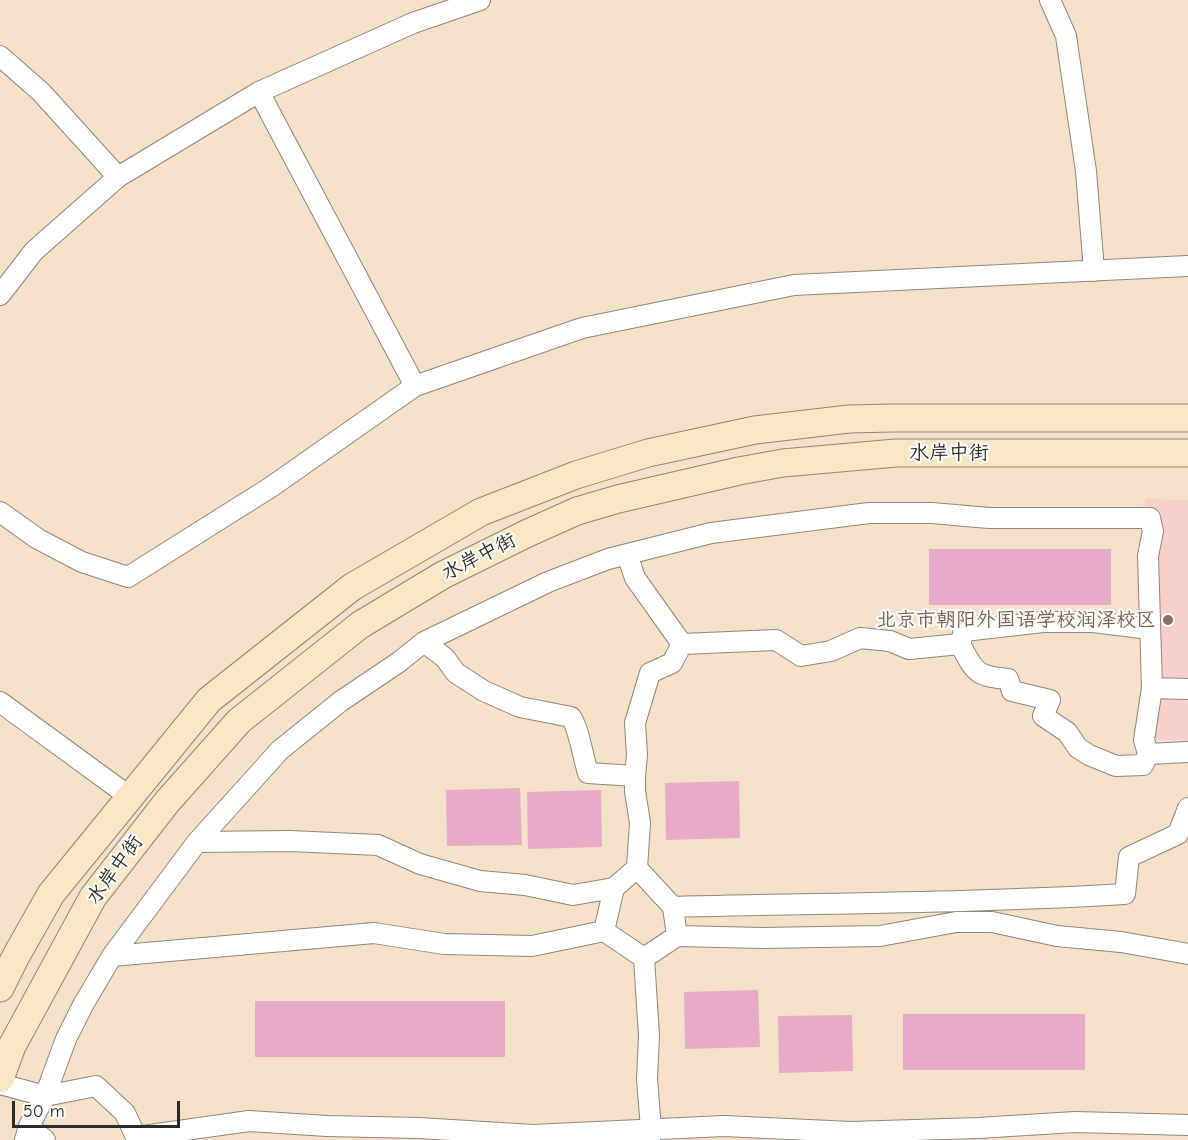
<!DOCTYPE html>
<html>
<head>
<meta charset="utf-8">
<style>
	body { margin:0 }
	#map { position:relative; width:1188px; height:1140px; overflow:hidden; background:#f4e1c7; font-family:"Comic Neue",sans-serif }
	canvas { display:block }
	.scale { position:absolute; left:12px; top:1101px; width:168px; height:27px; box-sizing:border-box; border:3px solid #2b2b2b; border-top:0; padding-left:8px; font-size:18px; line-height:21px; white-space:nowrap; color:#2b2b2b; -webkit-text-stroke:4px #fdfcf7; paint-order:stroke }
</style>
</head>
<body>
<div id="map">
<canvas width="1188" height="1140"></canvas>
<div class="scale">50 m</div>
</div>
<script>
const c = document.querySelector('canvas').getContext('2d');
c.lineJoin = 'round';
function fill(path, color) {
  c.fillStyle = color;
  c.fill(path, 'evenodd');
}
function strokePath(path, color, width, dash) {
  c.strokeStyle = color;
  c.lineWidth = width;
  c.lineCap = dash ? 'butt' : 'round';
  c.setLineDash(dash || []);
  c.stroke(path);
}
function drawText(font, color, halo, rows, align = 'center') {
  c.font = font + ' "Comic Neue","LXGW WenKai TC",sans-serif';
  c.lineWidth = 4.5;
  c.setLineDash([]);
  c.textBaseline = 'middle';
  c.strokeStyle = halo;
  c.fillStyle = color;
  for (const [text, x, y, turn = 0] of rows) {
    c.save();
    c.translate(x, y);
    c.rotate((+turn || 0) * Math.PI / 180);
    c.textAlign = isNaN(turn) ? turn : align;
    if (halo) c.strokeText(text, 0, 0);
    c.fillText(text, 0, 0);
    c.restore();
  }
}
const built = new Path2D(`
	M1145 499 1188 500V740H1152Z`);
const building = new Path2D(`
	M929 549H1111V605H929Z
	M739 781 740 838 666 840 665 783Z
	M520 788 522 845 447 846 446 790Z
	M601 790 602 847 528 849 527 792Z
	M758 990 760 1047 685 1049 684 992Z
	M255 1001H505V1057H255Z
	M903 1014H1085V1070H903Z
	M852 1015 853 1071 779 1073 778 1016Z`);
const street = new Path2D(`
	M1050 0 1066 36 1086 171 1094 271
	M0 56 41 92 118 177
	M259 92 415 386
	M0 295 34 251 118 177 259 92 413 23 480 0
	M0 512 38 539 82 562 128 577 271 487 415 386 582 328 794 285 1188 266
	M627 554 635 578 682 644
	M960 644 964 631 1043 622H1093L1150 629
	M1152 688 1144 740 1148 754 1188 752
	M1188 689 1152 688 1148 556 1153 531 1150 518H989L932 513H869L711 533 608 559 548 582 424 642 399 662 341 701 280 750 197 842 112 956 83 1005 66 1039 45 1096 96 1086 125 1113 136 1137 249 1121 327 1126 419 1128 533 1135 724 1126 851 1132 978 1128 1075 1122 1188 1125
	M0 702 130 797
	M635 776 637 755 635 723 650 673 672 663 682 644 776 640 801 656 831 651 860 638 890 641 909 649 960 644C975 672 975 676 1008 679L1012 691 1050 700 1043 716 1067 732 1078 748 1089 755 1116 766 1143 765 1148 754
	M197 842 290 841 378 845 420 864 480 881 525 885 573 895 614 888 637 868 640 823 635 791V776L588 773C583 757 579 729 571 717L520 707 484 691 456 673 445 658 424 642
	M637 868 673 907 677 936 644 958 649 1036 647 1079 651 1129 650 1140
	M614 888 604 931 644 958
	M673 907C824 903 974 903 1125 894L1129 857 1178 834 1188 808
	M677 936 762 938 880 936 956 922H992L1057 936 1121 942 1188 954
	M112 956 374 933 444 944 532 946 604 931
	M0 1084 45 1096 29 1126 25 1140
	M29 1126 45 1140`);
const secondary = new Path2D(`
	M0 988 16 956 51 894 209 700 352 587 481 512 576 475 648 453 755 430 849 419 893 418H1188
	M0 1079 12 1046 93 897 167 802 239 721 360 625 443 575 528 533 577 511 618 499 739 471 783 463 896 453H1188`);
const markers = [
	[1168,620,6,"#8d6e63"]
];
const streetNames = [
	["水岸中街",949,453],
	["水岸中街",479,557,-27],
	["水岸中街",115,870,-54]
];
const educationNames = [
	["北京市朝阳外国语学校润泽校区",1156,620]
];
fill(built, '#f7d0cc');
fill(building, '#e8abc7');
strokePath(street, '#908679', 22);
strokePath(secondary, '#908679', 29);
strokePath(street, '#fff', 20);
strokePath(secondary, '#fbe6c3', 27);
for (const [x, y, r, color] of markers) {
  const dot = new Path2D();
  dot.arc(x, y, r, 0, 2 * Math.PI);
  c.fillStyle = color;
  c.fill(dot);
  strokePath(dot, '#fdfcf7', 2);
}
drawText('20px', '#2b2b2b', '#fdfcf7', streetNames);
drawText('20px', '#785e54', '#fdfcf7', educationNames, 'right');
</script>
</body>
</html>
